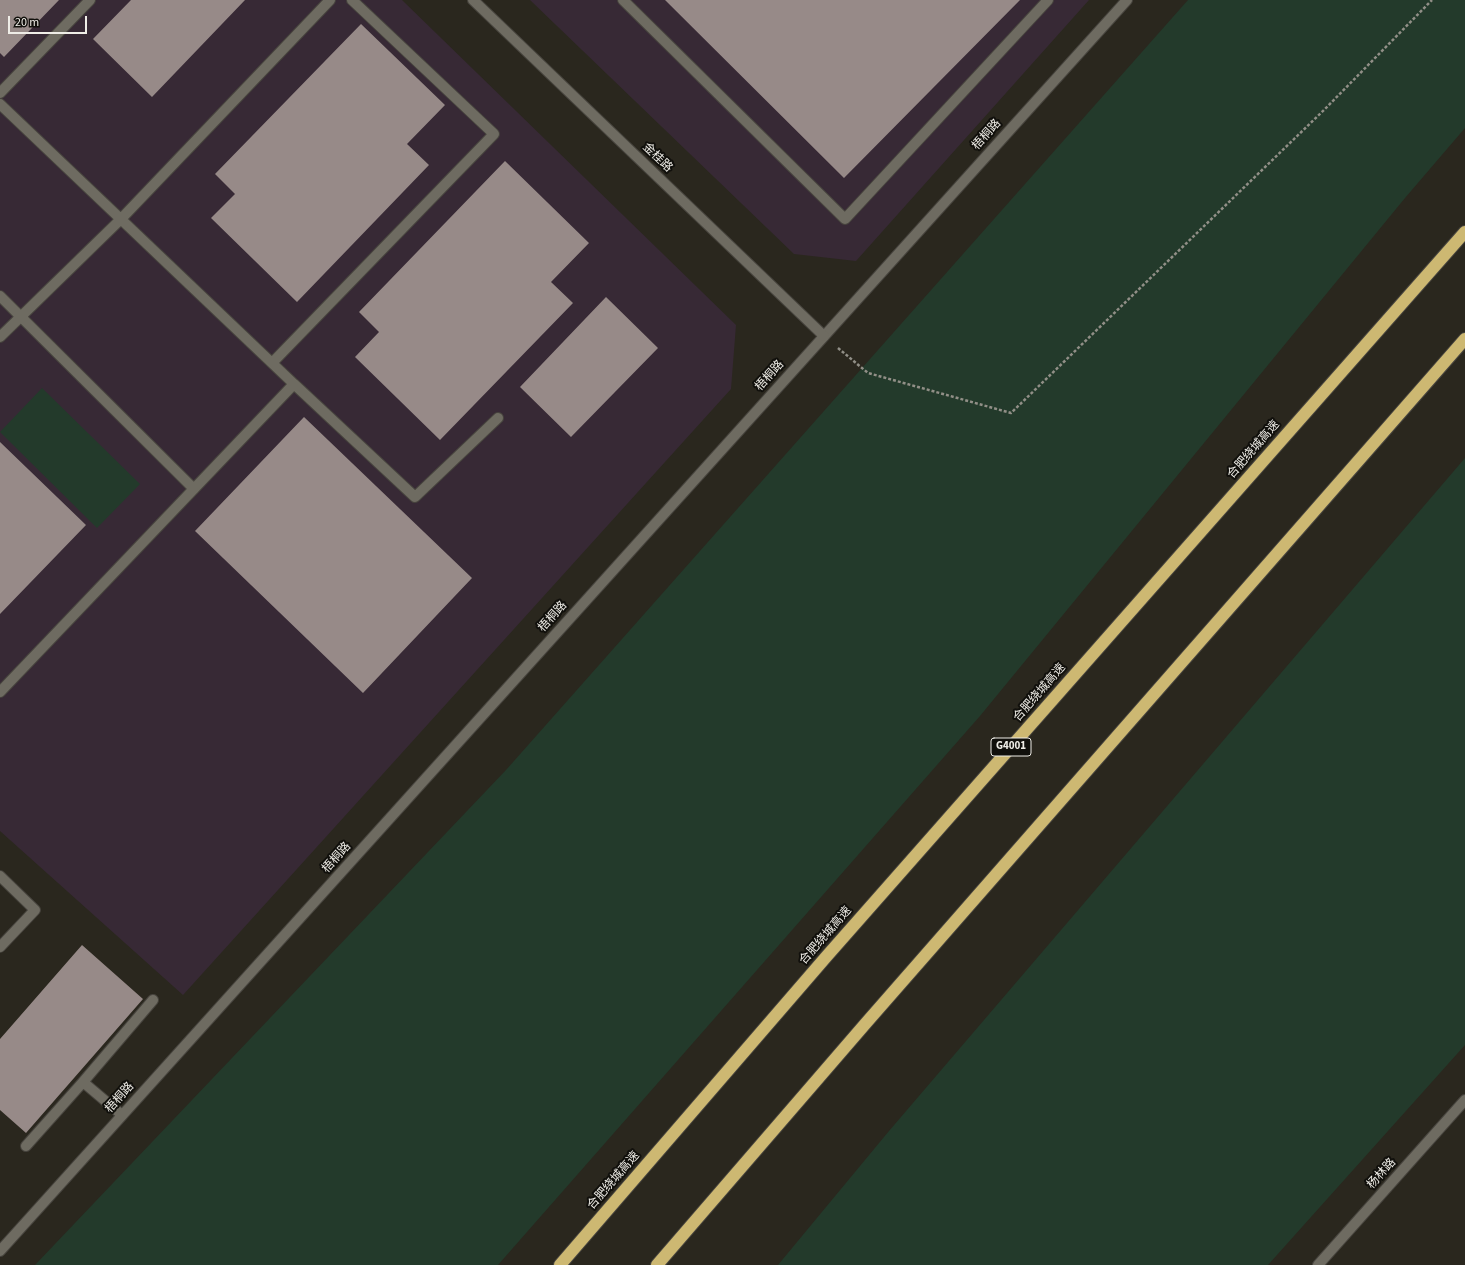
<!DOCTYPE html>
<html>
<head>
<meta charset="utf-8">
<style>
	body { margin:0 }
	#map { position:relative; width:1465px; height:1265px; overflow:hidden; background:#2a271e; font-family:"Source Sans 3",sans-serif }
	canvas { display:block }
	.scale { position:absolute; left:8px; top:16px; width:79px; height:18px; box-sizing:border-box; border:2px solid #efede7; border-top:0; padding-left:5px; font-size:12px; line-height:14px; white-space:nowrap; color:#efede7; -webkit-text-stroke:3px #11100c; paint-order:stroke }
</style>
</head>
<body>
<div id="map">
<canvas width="1465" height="1265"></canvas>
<div class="scale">20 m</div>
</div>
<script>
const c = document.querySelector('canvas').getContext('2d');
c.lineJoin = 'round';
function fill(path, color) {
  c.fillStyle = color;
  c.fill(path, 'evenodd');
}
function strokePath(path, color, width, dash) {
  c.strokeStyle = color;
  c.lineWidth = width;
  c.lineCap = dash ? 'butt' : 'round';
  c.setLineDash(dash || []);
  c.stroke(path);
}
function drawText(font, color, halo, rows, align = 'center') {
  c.font = font + ' "Source Sans 3","Noto Sans SC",sans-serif';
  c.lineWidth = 4;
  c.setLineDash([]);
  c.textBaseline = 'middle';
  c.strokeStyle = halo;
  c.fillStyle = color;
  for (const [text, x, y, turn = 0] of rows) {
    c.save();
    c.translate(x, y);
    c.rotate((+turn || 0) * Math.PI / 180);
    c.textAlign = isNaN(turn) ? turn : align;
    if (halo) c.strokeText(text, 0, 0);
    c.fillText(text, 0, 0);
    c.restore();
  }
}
const commercial = new Path2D(`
	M0 0H402L736 325 731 389 183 995 0 831Z
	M530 0H1089L856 261 794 254Z`);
const green = new Path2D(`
	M1188 0H1465V128L1405 198 980 716 498 1265H35L506 770Z
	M42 388 140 484 97 528 0 432Z
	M1465 458V1045L1268 1265H778L889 1131Z`);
const building = new Path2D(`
	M0 0H59L4 57 0 53Z
	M131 0H245L152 97 93 39Z
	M665 0H1020L844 178Z
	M361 24 445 105 407 144 429 165 297 302 211 218 235 194 215 174Z
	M505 161 589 243 551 282 573 303 440 440 355 357 379 332 359 312Z
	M606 297 658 348 571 437 520 387Z
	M304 417 472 578 363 693 195 531Z
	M0 442 86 525 0 614Z
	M82 945 143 999 26 1133 0 1110V1039Z`);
const path = new Path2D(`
	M838 348 868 373 1011 413 1324 110 1432 0`);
const service = new Path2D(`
	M623 0 845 219 1048 0
	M0 93 90 0
	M0 104 294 384 0 692
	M0 296 194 489
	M0 337 121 219 330 0
	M272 363 494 134 352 0
	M294 384 415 497 498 418
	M0 876 35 910 0 947
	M83 1082 153 1000
	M26 1146 83 1082 122 1115`);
const minor = new Path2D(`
	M0 1251 1127 0`);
const tertiary = new Path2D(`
	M473 0 824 336
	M1318 1265 1465 1100`);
const motorway = new Path2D(`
	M560 1265 826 957 1465 232
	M657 1265 866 1023 1465 339`);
const shields = [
	[1011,747,40]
];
const shieldNames = [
	["G4001",1011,747]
];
const streetNames = [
	["梧桐路",987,135,-48],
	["金桂路",657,158,44],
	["梧桐路",770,376,-48],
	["合肥绕城高速",1254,450,-49],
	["梧桐路",553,617,-48],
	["合肥绕城高速",1040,693,-49],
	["梧桐路",337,858,-48],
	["合肥绕城高速",826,936,-49],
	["梧桐路",120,1098,-48],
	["杨林路",1382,1174,-48],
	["合肥绕城高速",614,1181,-49]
];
fill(commercial, '#372935');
fill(green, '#233a2b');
fill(building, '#978a88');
strokePath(service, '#47443e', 12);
strokePath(minor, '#47443e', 12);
strokePath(tertiary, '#47443e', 12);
strokePath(motorway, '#47443e', 14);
strokePath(path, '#918f87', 2.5, [3, 2]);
strokePath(service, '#6e6b61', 10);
strokePath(minor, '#6e6b61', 10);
strokePath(tertiary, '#6e6b61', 10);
strokePath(motorway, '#cdb872', 12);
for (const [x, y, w] of shields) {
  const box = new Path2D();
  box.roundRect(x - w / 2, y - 9, w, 18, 3);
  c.fillStyle = '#11100c';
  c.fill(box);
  strokePath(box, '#efede7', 1);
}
drawText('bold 11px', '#efede7', null, shieldNames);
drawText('12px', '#efede7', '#11100c', streetNames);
</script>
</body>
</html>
